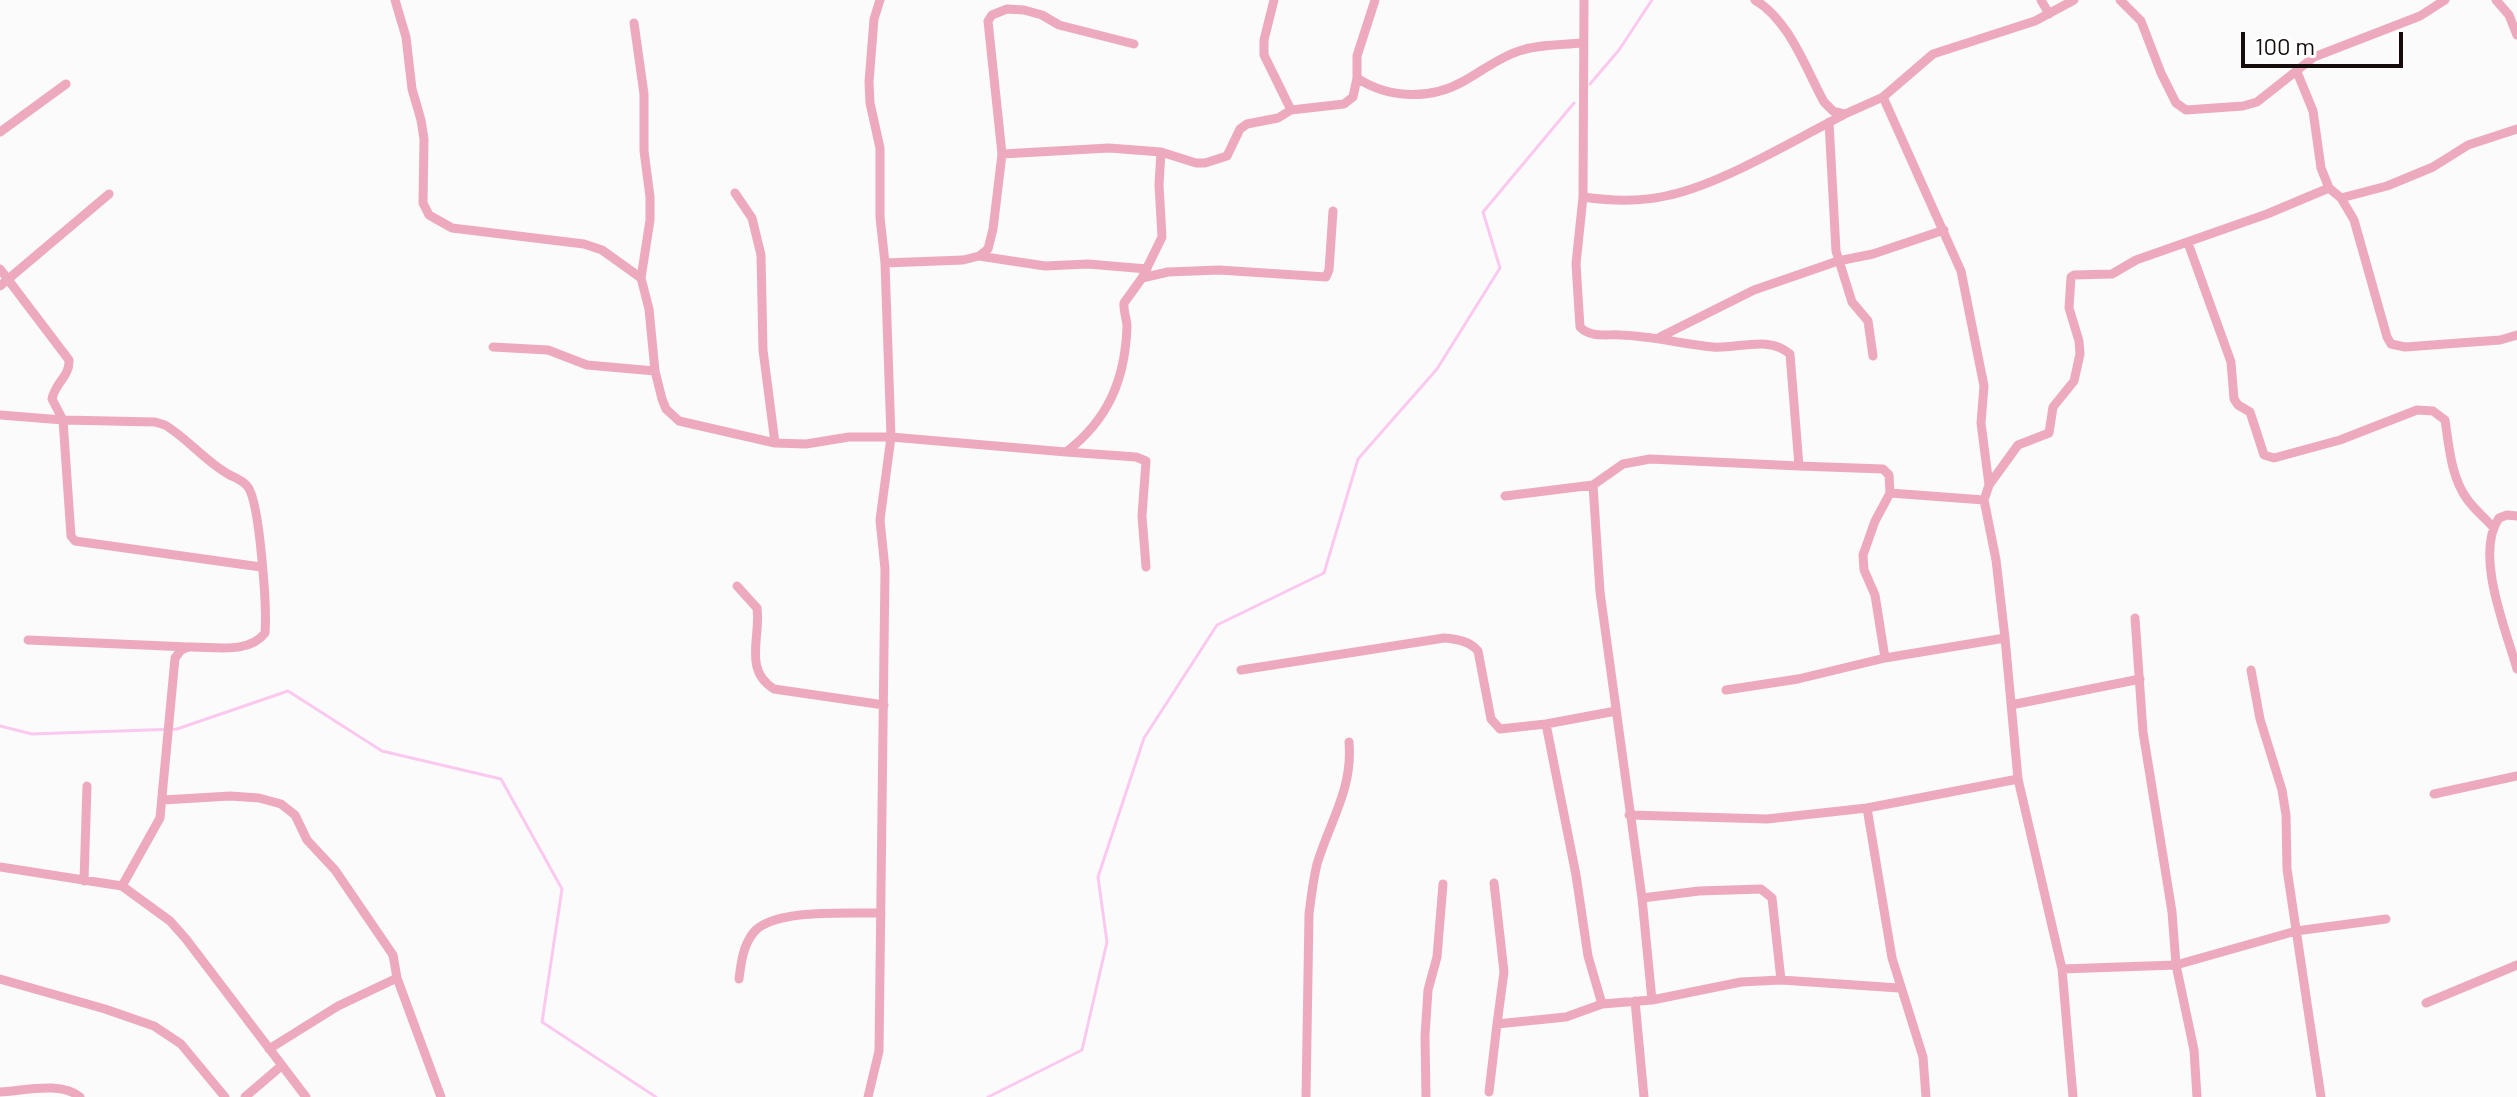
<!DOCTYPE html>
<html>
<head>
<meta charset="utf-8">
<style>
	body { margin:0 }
	#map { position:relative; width:2517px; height:1097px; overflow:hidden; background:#fbfbfb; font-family:Barlow,sans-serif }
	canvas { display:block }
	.scale { position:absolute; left:2241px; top:32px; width:162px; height:36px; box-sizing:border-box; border:4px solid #170c0c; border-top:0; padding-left:10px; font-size:24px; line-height:28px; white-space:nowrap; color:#170c0c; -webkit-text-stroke:6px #fff; paint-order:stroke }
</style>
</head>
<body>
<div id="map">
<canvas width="2517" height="1097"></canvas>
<div class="scale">100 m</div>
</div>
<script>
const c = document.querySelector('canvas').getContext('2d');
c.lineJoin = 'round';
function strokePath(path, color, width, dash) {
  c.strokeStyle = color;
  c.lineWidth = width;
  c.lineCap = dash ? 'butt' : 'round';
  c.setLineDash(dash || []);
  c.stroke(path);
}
const stream = new Path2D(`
	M1590 84 1619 50 1652 0
	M0 726 32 734 177 729 288 691 382 751 501 779 562 889 542 1022 656 1097
	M988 1097 1082 1050 1107 942 1098 877 1144 738 1217 625 1324 573 1358 459 1437 369 1500 268 1483 212 1574 103`);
const minor = new Path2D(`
	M395 0 406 37 412 89 421 120 424 139 423 203 429 215 452 228 584 244 602 250 641 278 649 309 655 371 662 399 666 409 679 421 775 443 806 444 849 437H891L1066 452C1108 420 1125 380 1127 327 1127 319 1123 311 1124 303L1142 278 1162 237 1159 185 1161 152
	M1274 0 1264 40V55L1291 110
	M1584 0 1583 197C1611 201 1642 202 1670 195 1723 183 1795 140 1845 114
	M1755 0C1789 20 1805 67 1824 102L1833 111 1845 114 1883 97 1933 54 2035 21 2074 0
	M2041 0 2049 14
	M2120 0 2141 21 2161 73 2176 103 2186 110 2243 106 2257 102 2314 57 2420 16 2445 0
	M2496 0 2509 15 2517 35
	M634 23 644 94V151L650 197V220L641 278
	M2297 72 2313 111 2321 168 2329 188 2341 198 2354 220 2387 337 2391 344 2405 347 2500 340 2517 335
	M1357 78C1389 99 1431 100 1464 81 1482 71 1500 57 1519 51 1540 44 1561 45 1582 43
	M1883 97 1961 271 1984 386 1981 423 1989 485
	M1829 122 1836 251 1852 302 1868 321 1873 356
	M0 132 66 84
	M1002 154 1109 148 1161 152 1196 163H1205L1227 156 1240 129 1247 124 1278 118 1291 110 1344 104 1353 97 1357 78V56L1375 0
	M735 193 752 218 761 255 763 350 775 443
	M1583 197 1576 264 1580 327C1590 338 1607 334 1621 335 1652 336 1682 344 1713 347 1738 349 1769 335 1790 354L1799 466 1883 469 1889 475 1890 493 1875 521 1863 555 1864 570 1875 595 1885 658 2005 638 2018 779
	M2341 198 2387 186 2433 167 2468 145 2517 129
	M2188 243 2231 362 2234 399 2238 405 2250 412 2264 455 2274 458 2340 440 2417 410 2433 411 2445 420C2449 446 2451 477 2467 499 2474 509 2485 518 2493 527
	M979 256 1045 266 1088 264 1147 269
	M885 263 963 260 979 256 988 249 993 229 1002 154 988 21 992 15 1007 9 1024 10 1042 15 1059 25 1134 44
	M0 269 69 360C70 376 55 383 52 399L63 420 71 536 75 541 261 567
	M1142 278 1168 272 1219 270 1326 277 1329 270 1333 211
	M0 286 109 194
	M1660 337 1754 290 1838 261 1873 254 1944 230
	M493 347 548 350 587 365 655 371
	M0 415 63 420 155 422 165 425C187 438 205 461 228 474 235 478 243 480 248 487 260 504 267 609 265 633 248 655 213 646 188 647L181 650 175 658 160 818 122 886
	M1066 452 1136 457 1146 461 1142 516 1146 567
	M1593 485 1623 464 1650 459 1799 466
	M1890 493 1984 500 1989 485 2018 445 2049 433 2053 407 2074 381 2080 354 2079 341 2069 308 2071 277 2074 275 2112 274 2136 260 2267 214 2329 188
	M1505 496 1593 485 1600 592 1642 898 1652 1000 1741 982 1781 980 1899 988
	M1984 500 1996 560 2005 638
	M2517 516 2507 515 2499 518C2474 554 2506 630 2517 669
	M737 586 757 608C761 637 743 670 774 689L884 705
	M28 640 188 647
	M1241 670 1444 638C1456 639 1470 641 1478 651L1491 719 1500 729 1546 724 1616 711
	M2251 670 2260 719 2282 790 2286 815 2287 869 2321 1097
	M1726 690 1798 679 1885 658
	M2011 705 2140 679
	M1546 724 1576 875 1588 956 1602 1004
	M2434 794 2517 776
	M163 800 230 796 259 798 281 804 295 815 307 840 335 870 393 955 397 978 441 1097
	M1629 815 1767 819 1867 808
	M0 867 122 886 170 921 186 939 306 1097
	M84 881 87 786
	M1494 883 1504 972 1497 1024 1566 1017 1602 1004 1652 1000
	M1642 898 1699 891 1761 889 1772 898 1781 980
	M2062 969 2176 965 2172 912 2143 732 2135 618
	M0 979 105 1009 154 1026 181 1044 225 1097
	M739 979C741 963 743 945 754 932 775 908 850 914 881 913
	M1635 1001 1644 1097
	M2426 1003 2517 965
	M269 1049 338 1006 397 978
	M0 1092C23 1091 61 1081 80 1097
	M1489 1092 1497 1024
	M245 1097 280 1067
	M868 1097 879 1051 885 569 880 520 891 437 885 263 880 217V148L870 103 869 82 874 19 880 0
	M1306 1097 1309 914C1311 897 1313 881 1317 864 1330 821 1353 789 1349 742
	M1426 1097 1425 1036 1428 990 1437 957 1443 884
	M1926 1097 1923 1057 1892 958 1867 808 2018 779 2062 969 2073 1097
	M2197 1097 2194 1050 2176 965 2296 931 2386 919`);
strokePath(stream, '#fbc9ef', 3);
strokePath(minor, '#edaabf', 9);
</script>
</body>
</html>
